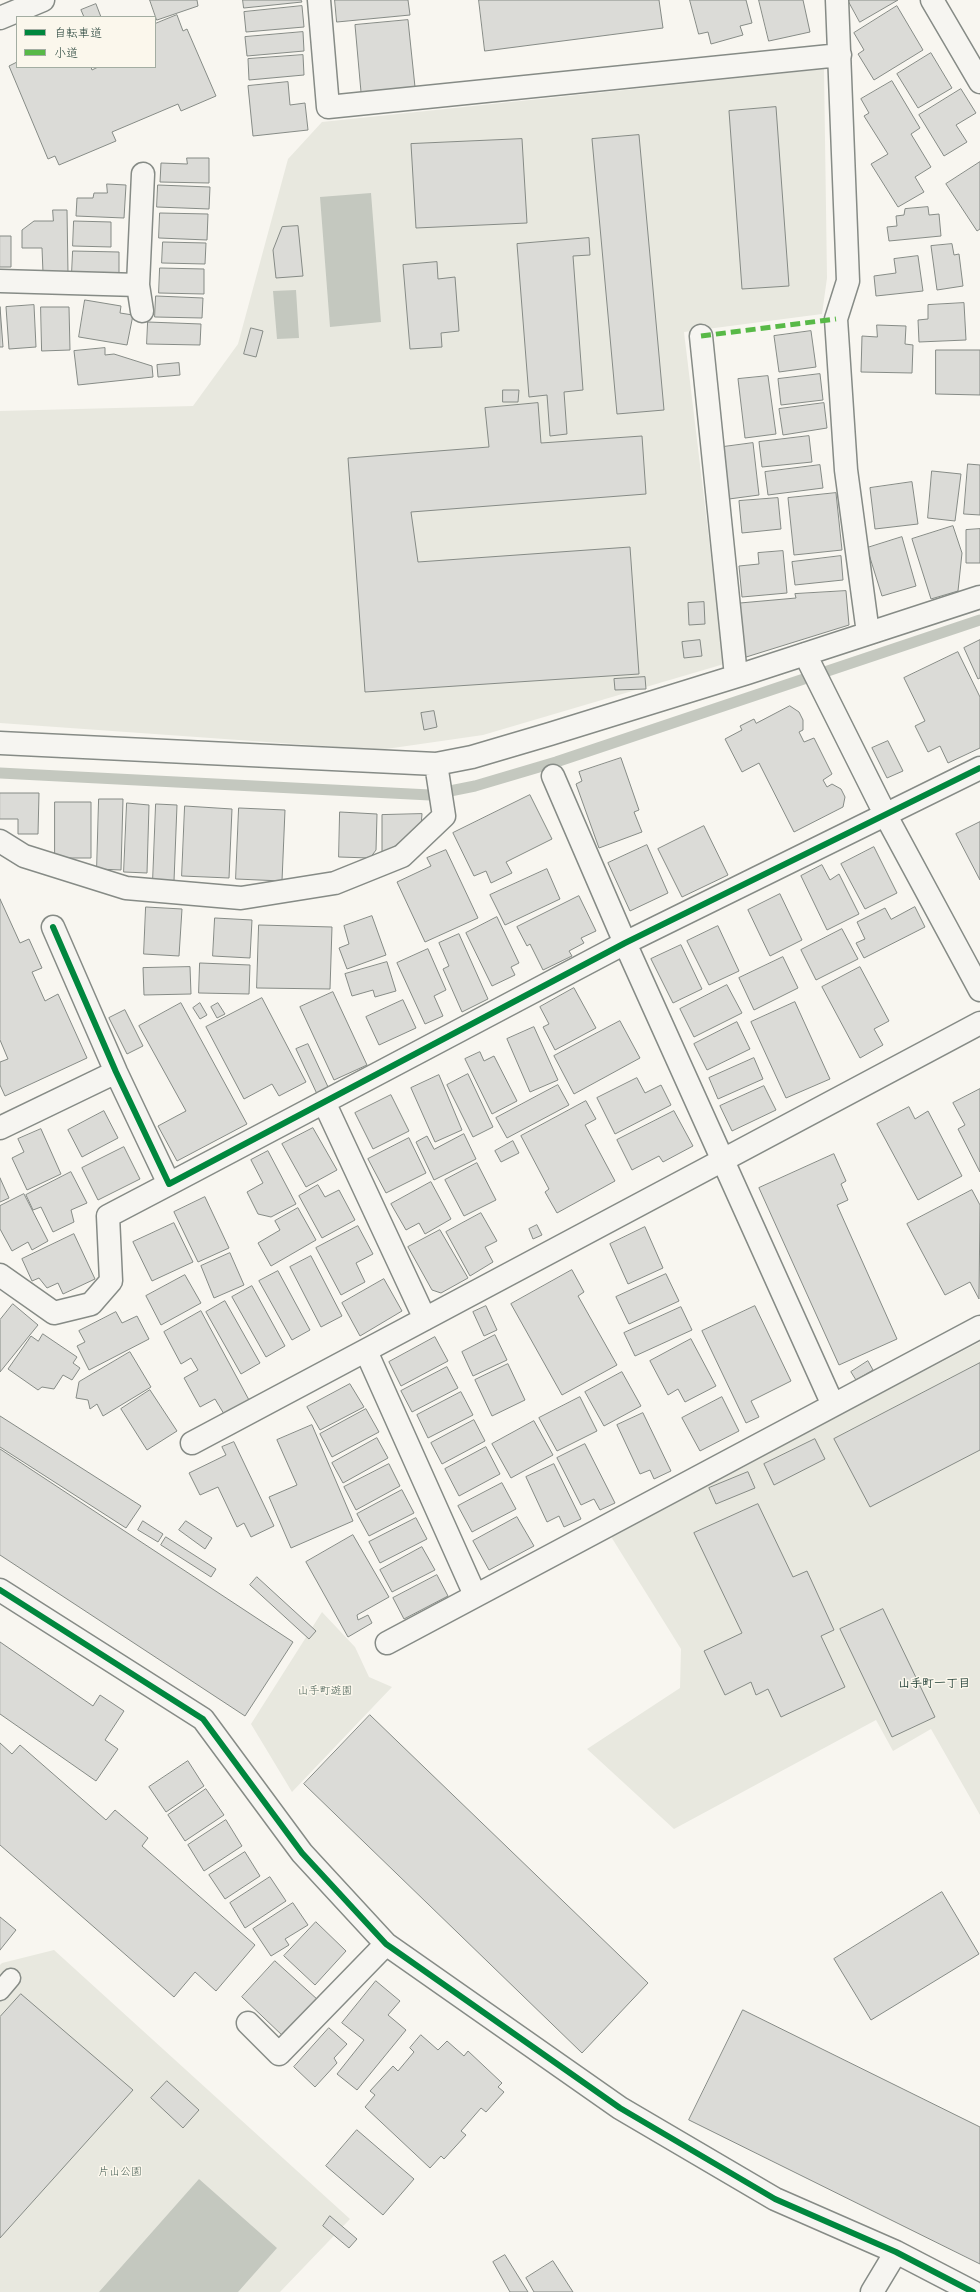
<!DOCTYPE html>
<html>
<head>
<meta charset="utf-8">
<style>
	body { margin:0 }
	#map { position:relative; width:980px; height:2292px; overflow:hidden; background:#f8f6f0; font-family:"Playpen Sans","Klee One",sans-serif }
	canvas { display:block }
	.legend { position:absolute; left:16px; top:16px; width:140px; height:52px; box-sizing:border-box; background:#fbf7ec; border:1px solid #a3ada2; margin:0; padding:5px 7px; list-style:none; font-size:12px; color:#1f3d34 }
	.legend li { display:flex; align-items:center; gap:8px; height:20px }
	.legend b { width:20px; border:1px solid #a3ada2 }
</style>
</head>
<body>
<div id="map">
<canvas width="980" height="2292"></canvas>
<ul class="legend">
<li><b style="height:5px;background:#00873e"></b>自転車道</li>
<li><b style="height:5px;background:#58b947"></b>小道</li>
</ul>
</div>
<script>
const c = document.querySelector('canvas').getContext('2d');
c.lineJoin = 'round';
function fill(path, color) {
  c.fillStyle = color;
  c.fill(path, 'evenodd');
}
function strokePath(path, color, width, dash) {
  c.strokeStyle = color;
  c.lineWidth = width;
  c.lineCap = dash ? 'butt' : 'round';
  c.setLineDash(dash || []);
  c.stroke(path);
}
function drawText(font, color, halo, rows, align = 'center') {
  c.font = font + ' "Playpen Sans","Klee One",sans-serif';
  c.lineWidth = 3;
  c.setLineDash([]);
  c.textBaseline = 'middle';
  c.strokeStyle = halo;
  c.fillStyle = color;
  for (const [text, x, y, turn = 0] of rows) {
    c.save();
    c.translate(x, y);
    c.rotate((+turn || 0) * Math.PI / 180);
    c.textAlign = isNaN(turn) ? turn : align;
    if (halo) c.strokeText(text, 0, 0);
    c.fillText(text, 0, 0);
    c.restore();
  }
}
const built = new Path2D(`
	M824 69 827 278 822 314 684 332 724 664 483 735 379 750 0 723V411L193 406 238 344 288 159 322 122Z
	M980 1342V1815L931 1729 893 1751 876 1720 674 1829 587 1749 680 1688 681 1649 610 1535Z
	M322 1612 355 1647 369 1677 392 1687 292 1792 251 1724Z
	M54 1950 350 2219 280 2292H0V1965L2 1963Z`);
const water = new Path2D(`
	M371 193 381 322 330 327 320 197Z
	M296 290 299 338 277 339 273 291Z
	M199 2179 277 2248 238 2292H99Z`);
const stream = new Path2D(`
	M0 773 430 795 475 786 556 762 980 620`);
const building = new Path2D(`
	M150 0H197L198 6 157 20Z
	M243 0H301L302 2 244 8Z
	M335 0H408L410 15 337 22Z
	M479 0H659L663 28 485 51Z
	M690 0H746L752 23 740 26 743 35 711 44 708 32 699 34Z
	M759 0H803L810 32 769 41Z
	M848 0H898L860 22Z
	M96 4 101 17H84L81 10Z
	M302 6 304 27 246 32 244 12Z
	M897 6 923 50 874 80 858 54 864 50 854 33Z
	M177 15 183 31 187 29 216 96 181 111 178 104 112 132 116 141 59 165 55 156 48 159 9 66 17 62V67H91L92 70 98 67H155V24Z
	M408 20 415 87 361 92 355 25Z
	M303 32 304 51 247 56 245 37Z
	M931 53 952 88 918 108 897 74Z
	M303 55 304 75 249 80 248 59Z
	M892 81 920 128 911 134 931 167 915 177 924 192 898 207 871 164 888 154 864 116 869 113 861 99Z
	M288 82 290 105 305 103 308 130 253 136 248 86Z
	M961 89 976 113 956 125 967 142 944 156 919 115Z
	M776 107 789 286 742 289 729 111Z
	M639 135 664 410 617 414 592 139Z
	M522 139 527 223 416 228 411 144Z
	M187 158H209V183L160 182 161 163 187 164Z
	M980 162V229L977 231 946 184Z
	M107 184 126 185 124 218 76 216 77 198H93L94 193H107Z
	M158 185 210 187 209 209 157 207Z
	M928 207 929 215 939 214 941 236 889 241 887 227 897 226 896 216 904 215 905 209Z
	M53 210H67L68 273H43L42 248H22V230L34 221H53Z
	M160 213 208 214 207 240 159 238Z
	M74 221 111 222V247L73 246Z
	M298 226 303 276 276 278 273 250 282 227Z
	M0 236H11V267H0Z
	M589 238 590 255 573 256 583 390 564 392 567 434 550 436 547 395 529 397 517 244Z
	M163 242 206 243 205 264 162 263Z
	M952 244 954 255 959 254 963 286 937 290 931 246Z
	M73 251 119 252V274L72 273Z
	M918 256 923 291 876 296 874 276 896 273 894 259Z
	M437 262 438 279 455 277 459 331 441 333 442 347 410 349 403 265Z
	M160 268 204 269V294L159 293Z
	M156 296 203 298 202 318 155 317Z
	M85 300 121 306 120 313 133 315 127 345 79 337Z
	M964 303 966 340 919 342 918 320 928 319V305Z
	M34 305 36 347 9 349 6 307Z
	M0 307 3 347H0Z
	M41 307H69L70 350 42 351Z
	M148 322 201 324 200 345 147 344Z
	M877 325 906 326 905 344 913 345 912 373 861 372 862 336 877 337Z
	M251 328 263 331 256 357 244 354Z
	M811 331 816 367 779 372 774 336Z
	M105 348V355L114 354 152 366 153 377 78 385 74 351Z
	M936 350H980V395L936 394Z
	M179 363 180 375 158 377 157 365Z
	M820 374 823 400 781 405 778 379Z
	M768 376 776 434 745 438 738 379Z
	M503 390H519L518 402H503Z
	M538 403 541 443 642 436 646 494 411 512 418 562 630 547 639 674 365 692 348 458 489 447 485 408Z
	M824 403 827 428 783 435 779 409Z
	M809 436 812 462 762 467 759 442Z
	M753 443 759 495 729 499 723 447Z
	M968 464 980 465V515L964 514Z
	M820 465 823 488 768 495 765 472Z
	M932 471 961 474 955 521 928 518Z
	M912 482 918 524 875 529 870 488Z
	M836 493 842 550 794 555 788 498Z
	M778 498 781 529 742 533 739 501Z
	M953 526 962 553 958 591 931 599 912 539Z
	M980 529V563H966V530Z
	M902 537 916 586 882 596 867 548Z
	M783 551 787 593 742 597 739 566 759 564 758 553Z
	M841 556 843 580 795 585 792 562Z
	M846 591 849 625 743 658 740 603 796 598 795 594Z
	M704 602 705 624 689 625 688 603Z
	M700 640 702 656 684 658 682 642Z
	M980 640V678L978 679 964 648Z
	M958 652 980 697V748L948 763 940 746 928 752 915 726 925 721 904 678Z
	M645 677 646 689 615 690 614 679Z
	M790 706 799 712 803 720V730L799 732 804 742 814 738 832 774 823 780 827 787 832 784 841 789 845 797 843 807 794 832 759 763 742 772 725 739 742 730 740 726 754 719 756 723Z
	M434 711 437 727 424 730 421 713Z
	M888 741 903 771 887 778 872 748Z
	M621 758 639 810 634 812 642 832 599 848 576 784 582 781 579 772Z
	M0 793H39L38 834H18V819H0Z
	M530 795 552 839 506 862 512 873 491 883 486 871 474 876 453 833Z
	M99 799H123L121 870 97 869Z
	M55 802H91V858H55Z
	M127 803 149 805 147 873 124 872Z
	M156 804 177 805 174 881H153Z
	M185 806 232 809 229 878 182 876Z
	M239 808 285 810 282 881 236 879Z
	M340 812 377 814 376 850 370 858 339 857Z
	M422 814 421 826 382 856V815Z
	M980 822V880L956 834Z
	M704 826 728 875 682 897 658 849Z
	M647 845 668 893 630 911 608 863Z
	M874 847 897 893 865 909 841 864Z
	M446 850 478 918 425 942 397 882 431 866 427 858Z
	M822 865 830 880 839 874 859 914 827 930 801 876Z
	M547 869 560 899 505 925 490 895Z
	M780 894 802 940 770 956 748 910Z
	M579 896 596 931 581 938 584 943 569 951 572 956 543 970 530 944 527 946 517 927Z
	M0 899 20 943 29 939 42 968 32 972 45 1001 58 994 87 1058 5 1096 0 1085V1062L8 1059 0 1040Z
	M146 907 182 909 179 956 144 954Z
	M915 907 925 927 864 958 856 943 865 939 857 922 885 908 891 919Z
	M372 916 386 955 347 969 339 948 349 944 344 926Z
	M497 917 519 963 511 967 515 975 492 986 466 933Z
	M215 918 252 920 250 958 213 956Z
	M259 925 332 927 330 989 257 988Z
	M718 926 739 971 709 985 687 941Z
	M842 929 858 959 816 980 801 950Z
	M459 934 488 999 462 1012 443 969 449 966 439 943Z
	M681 945 702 989 673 1003 651 959Z
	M428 949 446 990 434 996 443 1016 425 1024 397 963Z
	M783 957 798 988 754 1010 739 978Z
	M387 962 396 991 375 997 373 990 352 996 345 974Z
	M200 963 250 965 249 994 199 993Z
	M190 967 191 994 144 995 143 968Z
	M860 967 889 1021 874 1029 883 1045 860 1058 822 987Z
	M727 985 742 1013 694 1037 680 1009Z
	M574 988 596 1028 555 1050 543 1027 549 1024 540 1007Z
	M333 992 367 1065 334 1080 300 1007Z
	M262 998 306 1082 279 1096 272 1084 244 1099 206 1027Z
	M403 1000 416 1028 379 1045 366 1017Z
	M795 1002 830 1079 786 1098 751 1022Z
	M181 1003 247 1124 177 1161 158 1126 186 1111 139 1026Z
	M200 1003 207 1015 200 1019 193 1008Z
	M218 1003 225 1014 217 1018 211 1007Z
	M125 1010 143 1046 127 1054 109 1018Z
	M620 1021 640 1058 574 1094 554 1056Z
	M737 1022 750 1049 707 1070 694 1044Z
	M534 1027 558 1080 530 1092 507 1039Z
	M308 1044 329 1089 317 1094 296 1049Z
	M480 1052 484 1061 494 1056 517 1101 492 1114 465 1059Z
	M754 1058 763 1079 718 1099 709 1078Z
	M468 1074 493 1127 473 1137 447 1085Z
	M439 1075 462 1130 435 1142 411 1088Z
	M637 1078 645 1093 661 1085 671 1105 615 1134 597 1098Z
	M558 1085 569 1105 507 1138 496 1118Z
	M764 1086 776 1110 732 1131 720 1106Z
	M980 1089V1172L958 1129 965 1125 953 1103Z
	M391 1095 409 1131 373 1149 355 1113Z
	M586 1101 596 1119 585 1125 615 1181 557 1213 545 1192 549 1189 521 1136Z
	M909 1107 915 1119 928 1111 962 1176 918 1200 877 1124Z
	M104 1111 118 1138 82 1157 68 1130Z
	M674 1111 693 1146 663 1162 659 1156 632 1170 617 1140Z
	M313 1128 337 1170 306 1187 282 1144Z
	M41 1129 61 1174 27 1190 12 1158 24 1152 18 1139Z
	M464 1134 476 1159 434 1180 416 1142 427 1136 434 1149Z
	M409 1138 426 1173 386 1193 368 1159Z
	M513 1141 519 1153 501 1162 495 1151Z
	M124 1147 140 1179 98 1200 82 1168Z
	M268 1151 296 1204 271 1217 258 1214 247 1192 263 1183 251 1160Z
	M834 1154 846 1181 841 1184 848 1200 837 1205 897 1339 839 1365 759 1188Z
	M477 1163 496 1200 464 1216 445 1180Z
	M71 1172 87 1203 71 1210 74 1222 53 1232 41 1207 33 1210 26 1195Z
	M0 1178 9 1198 0 1202Z
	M431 1182 451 1219 425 1234 419 1223 406 1230 391 1204Z
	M318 1185 325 1197 339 1190 355 1220 322 1238 299 1196Z
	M972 1190 980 1205 979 1299 970 1282 945 1295 907 1224Z
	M24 1194 48 1241 32 1250 28 1242 12 1251 0 1229V1206Z
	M205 1197 229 1248 198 1262 174 1212Z
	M298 1208 316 1240 271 1266 258 1243 280 1230 275 1221Z
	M481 1213 497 1241 485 1247 493 1262 470 1276 446 1232Z
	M174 1223 193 1262 152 1281 133 1242Z
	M537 1225 542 1235 533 1239 529 1229Z
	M358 1226 373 1254 356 1263 365 1282 341 1295 316 1248Z
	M645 1227 663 1268 628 1284 610 1244Z
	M440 1230 468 1278 441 1293 432 1290 408 1247Z
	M74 1234 95 1279 63 1294 58 1283 47 1288 39 1278 32 1281 22 1259Z
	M230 1253 244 1285 214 1298 201 1266Z
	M311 1256 342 1316 321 1327 290 1267Z
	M572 1270 584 1292 578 1296 617 1365 562 1395 511 1304Z
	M278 1271 310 1330 292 1340 259 1281Z
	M666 1274 679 1301 629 1324 616 1297Z
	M185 1275 201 1303 161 1325 146 1296Z
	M384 1279 402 1311 360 1336 342 1303Z
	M252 1286 285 1346 266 1357 232 1297Z
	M225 1301 260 1363 241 1374 206 1312Z
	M13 1304 38 1325 0 1372V1320Z
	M486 1306 497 1330 484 1336 473 1312Z
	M755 1306 791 1381 751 1401 759 1417 746 1423 702 1331Z
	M681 1307 692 1330 635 1356 624 1333Z
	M201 1311 249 1400 224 1414 215 1399 200 1407 184 1378 198 1370 191 1358 181 1364 164 1332Z
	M116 1312 122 1323 137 1316 149 1339 89 1370 77 1346 85 1342 79 1331Z
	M43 1334 77 1357 73 1363 80 1368 72 1380 63 1375 54 1389 42 1387 38 1390 8 1369 31 1336 38 1341Z
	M495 1335 507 1360 473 1376 462 1352Z
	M435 1337 448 1361 401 1386 389 1362Z
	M691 1339 716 1386 685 1402 678 1389 668 1395 650 1361Z
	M130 1352 151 1387 103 1416 97 1404 90 1409 88 1400 76 1398 79 1382Z
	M868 1361 873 1370 856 1380 851 1372Z
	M980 1363V1450L870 1507 834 1439Z
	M508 1364 525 1400 492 1416 475 1380Z
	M447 1367 458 1388 412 1412 401 1391Z
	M622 1372 641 1406 604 1426 585 1392Z
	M350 1384 364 1407 320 1430 307 1407Z
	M150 1390 177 1431 147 1450 121 1409Z
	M461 1392 473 1415 428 1438 417 1415Z
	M580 1397 597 1431 557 1451 539 1418Z
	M722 1397 739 1431 700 1451 682 1418Z
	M366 1409 379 1432 332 1457 320 1434Z
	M643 1413 671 1471 654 1479 650 1470 640 1474 617 1425Z
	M0 1416 141 1506 126 1528 0 1447Z
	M474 1420 485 1441 442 1464 431 1443Z
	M534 1421 553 1455 511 1478 492 1444Z
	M312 1425 353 1521 291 1548 269 1497 297 1485 277 1440Z
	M377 1438 388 1458 343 1483 332 1463Z
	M815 1439 825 1459 774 1485 764 1464Z
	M234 1442 274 1526 251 1537 244 1523 237 1527 218 1487 200 1495 189 1473 226 1455 222 1447Z
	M585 1444 615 1503 600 1510 594 1499 581 1505 557 1458Z
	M486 1447 500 1474 459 1496 445 1469Z
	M0 1449 293 1642 245 1716 0 1555Z
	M389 1464 400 1486 356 1510 344 1487Z
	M554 1464 581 1519 564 1527 559 1516 547 1522 526 1477Z
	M748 1472 755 1488 716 1504 709 1488Z
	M502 1483 516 1509 472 1532 458 1506Z
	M402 1490 414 1513 369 1536 357 1514Z
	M758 1504 793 1577 807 1571 834 1630 821 1636 845 1687 781 1717 768 1689 756 1695 751 1682 725 1695 704 1651 742 1633 694 1533Z
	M517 1517 534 1546 489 1570 473 1541Z
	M416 1518 427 1539 380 1563 369 1542Z
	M143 1521 163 1534 158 1542 138 1530Z
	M186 1521 212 1538 205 1549 179 1530Z
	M353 1535 389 1597 357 1615 358 1620 368 1615 372 1623 348 1637 306 1562Z
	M166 1537 216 1569 211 1577 161 1545Z
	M422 1547 435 1570 392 1592 380 1570Z
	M437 1575 448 1596 404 1619 393 1598Z
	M257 1577 316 1631 309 1639 250 1585Z
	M883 1609 935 1717 892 1737 840 1629Z
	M0 1642 93 1706 100 1695 124 1711 105 1740 118 1749 96 1781 0 1714Z
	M370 1715 648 1983 582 2053 304 1784Z
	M0 1743 12 1754 20 1745 106 1820 115 1810 148 1838 142 1846 255 1945 216 1991 195 1972 174 1997 0 1845Z
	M188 1761 204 1786 166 1812 149 1787Z
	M206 1789 224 1815 185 1841 168 1815Z
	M226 1820 242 1846 204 1871 188 1845Z
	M245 1852 260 1876 225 1899 209 1875Z
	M270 1877 286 1901 245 1928 230 1903Z
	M942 1892 979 1954 871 2020 834 1959Z
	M293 1903 308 1925 285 1939 289 1945 271 1956 253 1929Z
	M0 1917 16 1930 0 1950Z
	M316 1922 346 1951 315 1985 284 1956Z
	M275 1961 318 2000 284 2037 242 1997Z
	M376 1981 400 2001 388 2015 406 2030 357 2090 337 2074 364 2040 342 2023Z
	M21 1994 133 2090 0 2238V2017Z
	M743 2010 980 2127V2264L689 2120Z
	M329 2028 347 2044 334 2058 337 2063 315 2087 294 2067Z
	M421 2035 438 2050 447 2041 464 2056 468 2051 502 2083 498 2087 504 2092 486 2112 481 2108 461 2131 466 2135 444 2159 441 2156 430 2168 365 2107 375 2095 370 2091 393 2066 398 2071 414 2052 410 2048Z
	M167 2081 199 2110 183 2128 151 2098Z
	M357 2130 414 2179 383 2215 326 2166Z
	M330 2216 357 2239 349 2248 323 2226Z
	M505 2255 528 2292H510L493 2262Z
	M553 2261 573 2292H534L526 2278Z`);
const lane = new Path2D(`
	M0 1991 11 1978`);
const street = new Path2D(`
	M319 0 328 107 840 55
	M837 0 848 281 836 319 846 470 868 633
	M932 0 980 82
	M0 18 43 0
	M0 281 138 285
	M142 311 138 285 143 174
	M701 336 736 676
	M805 654 885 814 980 990
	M0 743 436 764 472 757 550 734 747 673 980 597
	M553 776 625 943 833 1405
	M0 841 24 856 126 888 241 898 335 883 402 856 444 816 436 764
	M53 927 116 1072 169 1184 625 943 980 768
	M324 1102 425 1319
	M0 1128 116 1072
	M0 1275 54 1313 91 1304 111 1281 108 1216 169 1184
	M366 1351 475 1595
	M192 1443 980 1023
	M0 1590 203 1719 302 1853 386 1944 620 2108 775 2199 896 2252 973 2292
	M387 1643 980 1327
	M248 2023 279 2054 386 1944
	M872 2292 896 2252`);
const quiet = new Path2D(`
	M701 336 836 319`);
const cycleway = new Path2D(`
	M53 927 116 1072 169 1184 625 943 980 768
	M0 1590 203 1719 302 1853 386 1944 620 2108 775 2199 896 2252 973 2292`);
const parkNames = [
	["山手町遊園",325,1691],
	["片山公園",120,2172]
];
const neighbourhoodNames = [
	["山手町一丁目",934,1684]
];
fill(built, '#e8e8df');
fill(water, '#c4c8bf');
strokePath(stream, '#c4c8bf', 11);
fill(building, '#dbdbd7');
strokePath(building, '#868b86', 1);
strokePath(lane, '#868b86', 21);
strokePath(street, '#868b86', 25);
strokePath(lane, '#f6f5f1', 18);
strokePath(street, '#f6f5f1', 22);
strokePath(quiet, '#58b947', 5, [10, 5]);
strokePath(cycleway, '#00873e', 6);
drawText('11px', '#455d53', '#fbf7ec', parkNames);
drawText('bold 12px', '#1f3d34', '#fbf7ec', neighbourhoodNames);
</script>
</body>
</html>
